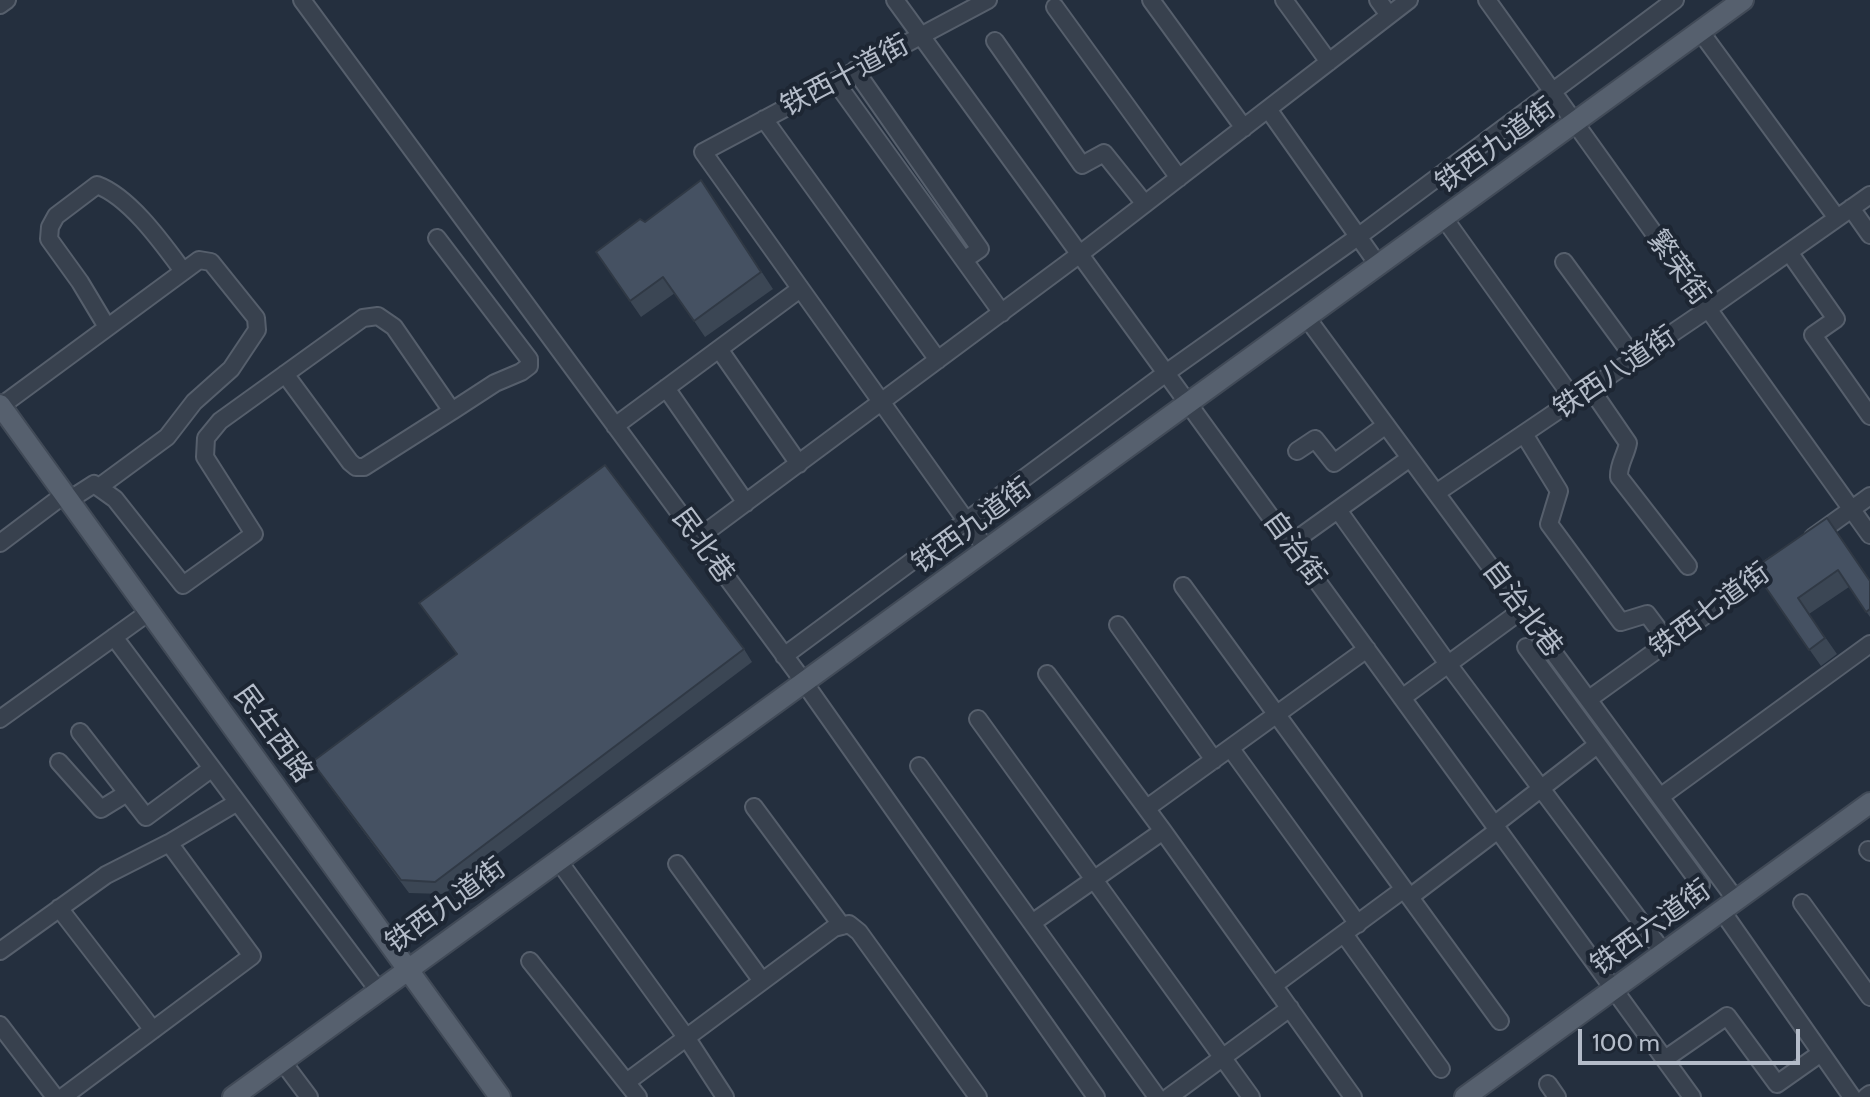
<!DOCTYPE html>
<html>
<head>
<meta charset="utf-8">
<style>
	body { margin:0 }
	#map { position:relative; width:1870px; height:1097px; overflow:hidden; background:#242f3e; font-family:Cabin,sans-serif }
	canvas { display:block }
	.scale { position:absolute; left:1578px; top:1029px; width:222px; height:36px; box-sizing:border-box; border:4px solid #b4bcc9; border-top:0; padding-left:10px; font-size:24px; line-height:28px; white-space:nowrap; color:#b4bcc9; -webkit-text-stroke:6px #1d2633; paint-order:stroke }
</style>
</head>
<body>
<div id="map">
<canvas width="1870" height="1097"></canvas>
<div class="scale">100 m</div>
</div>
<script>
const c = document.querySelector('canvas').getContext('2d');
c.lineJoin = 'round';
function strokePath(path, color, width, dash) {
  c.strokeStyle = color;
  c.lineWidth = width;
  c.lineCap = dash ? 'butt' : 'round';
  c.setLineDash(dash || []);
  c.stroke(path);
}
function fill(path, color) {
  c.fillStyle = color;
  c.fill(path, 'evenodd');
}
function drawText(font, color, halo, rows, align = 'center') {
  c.font = font + ' Cabin,"Noto Sans SC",sans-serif';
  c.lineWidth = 8;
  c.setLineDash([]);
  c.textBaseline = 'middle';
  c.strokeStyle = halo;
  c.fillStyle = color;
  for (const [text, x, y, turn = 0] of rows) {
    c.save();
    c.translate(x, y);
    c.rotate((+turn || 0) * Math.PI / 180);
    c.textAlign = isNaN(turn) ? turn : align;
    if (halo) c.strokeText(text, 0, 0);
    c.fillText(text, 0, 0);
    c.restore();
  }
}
const minor = new Path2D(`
	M302 0 801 678 1096 1097
	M895 0 1692 1097
	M1151 0 1244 128
	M1284 0 1329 62
	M1378 0 1389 15
	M1487 0 1870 535
	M0 5 7 0
	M1055 7 1179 178
	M1700 31 1837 218
	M995 41 1082 165 1104 153 1145 204
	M855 70 980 249 964 260
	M835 81 1002 313
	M1268 109 1379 266
	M764 119 938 360
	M1851 208 1870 235
	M1444 218 1574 400
	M1789 252 1836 319 1813 335 1870 416
	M1564 262 1635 359
	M1307 318 1736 900
	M107 327 80 282 49 239 50 227 56 216 97 185C130 197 163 244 183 271
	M719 349 799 464
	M285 374 350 462 356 467H364L452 411
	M666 388 746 503
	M1591 389 1628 443C1626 455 1618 465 1619 477L1688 566
	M1 406 199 260 211 262 256 318 257 330 231 369 194 402 167 437 99 487
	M615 426 800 289
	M1524 434 1559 491 1549 524 1621 622 1647 614 1668 642
	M1297 451 1315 439 1334 463 1386 425
	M1436 493 1708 309 1870 195
	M69 500 94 484 115 499 183 585 254 534 205 457 206 438 220 421 363 318 378 316 394 327 452 411 495 383 521 372 529 366V359L437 238
	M1338 510 1448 664 1664 953
	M1813 537 1870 496
	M698 538 1080 254 1409 0
	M0 543 65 494
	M1290 544 1410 458
	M987 550 703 152 988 0
	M1183 586 1500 1021
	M1118 625 1214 760
	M114 637 378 990
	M1526 647 1701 885
	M784 656 1166 373 1359 236 1675 0
	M1047 674 1163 831 1353 1097
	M1402 698 1522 610
	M1589 699 1775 565
	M0 719 149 612
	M978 719 1251 1097
	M80 732 146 817 211 769
	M1231 749 1358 924
	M59 762 101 809 127 793
	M919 766 1157 1097
	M1660 797 1870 644
	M754 807 842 926
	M1147 808 1367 649
	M1494 825 1597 745
	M1868 850 1870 852
	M558 860 686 1037 725 1097
	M677 864 762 981
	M1410 897 1498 830
	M1802 903 1870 997
	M59 908 153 1030
	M1722 911 1852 1097
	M1032 923 1163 831
	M1344 934 1441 1069
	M0 951 106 875 169 843 236 803
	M530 961 638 1097
	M1274 985 1404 889
	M0 1025 55 1097
	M1665 1059 1727 1016 1777 1084 1821 1053
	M282 1061 309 1097
	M628 1081 834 928 849 924 859 932 978 1097
	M1548 1084 1557 1097
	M63 1097 252 956 169 843
	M1169 1097 1290 1008
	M1866 1097 1870 1094`);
const major = new Path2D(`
	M0 405 500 1097
	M233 1097 1743 0
	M1465 1097 1870 803`);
const wall = new Path2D(`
	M701 180 773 289 705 337 675 293 641 317 596 252 645 222Z
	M1827 518 1870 581V617L1849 587 1809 614 1837 654 1821 666 1753 569Z
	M744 649 752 662 444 894 409 893 321 775Z`);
const building = new Path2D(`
	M701 180 761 272 694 321 663 277 630 301 596 252 640 219 645 222Z
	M605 465 744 649 435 882 401 880 312 762 457 654 419 603Z
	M1827 518 1870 581V609L1866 612 1838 570 1798 598 1825 638 1809 650 1753 569Z`);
const streetNames = [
	["铁西十道街",845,76,-28],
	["铁西九道街",1496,146,-36],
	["繁荣街",1678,268,54],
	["铁西八道街",1615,373,-34],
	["铁西九道街",972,526,-36],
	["民北巷",703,546,54],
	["自治街",1294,549,54],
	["自治北巷",1522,609,53],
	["铁西七道街",1710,611,-36],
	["民生西路",273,734,54],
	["铁西九道街",446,906,-36],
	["铁西六道街",1651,928,-36]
];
strokePath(minor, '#565f6c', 20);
strokePath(major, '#414a57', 24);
strokePath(minor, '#38414e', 16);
strokePath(major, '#56606e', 20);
fill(wall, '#3b4654');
fill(building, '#455162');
strokePath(building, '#303945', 2);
drawText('28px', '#b4bcc9', '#1d2633', streetNames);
</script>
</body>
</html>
